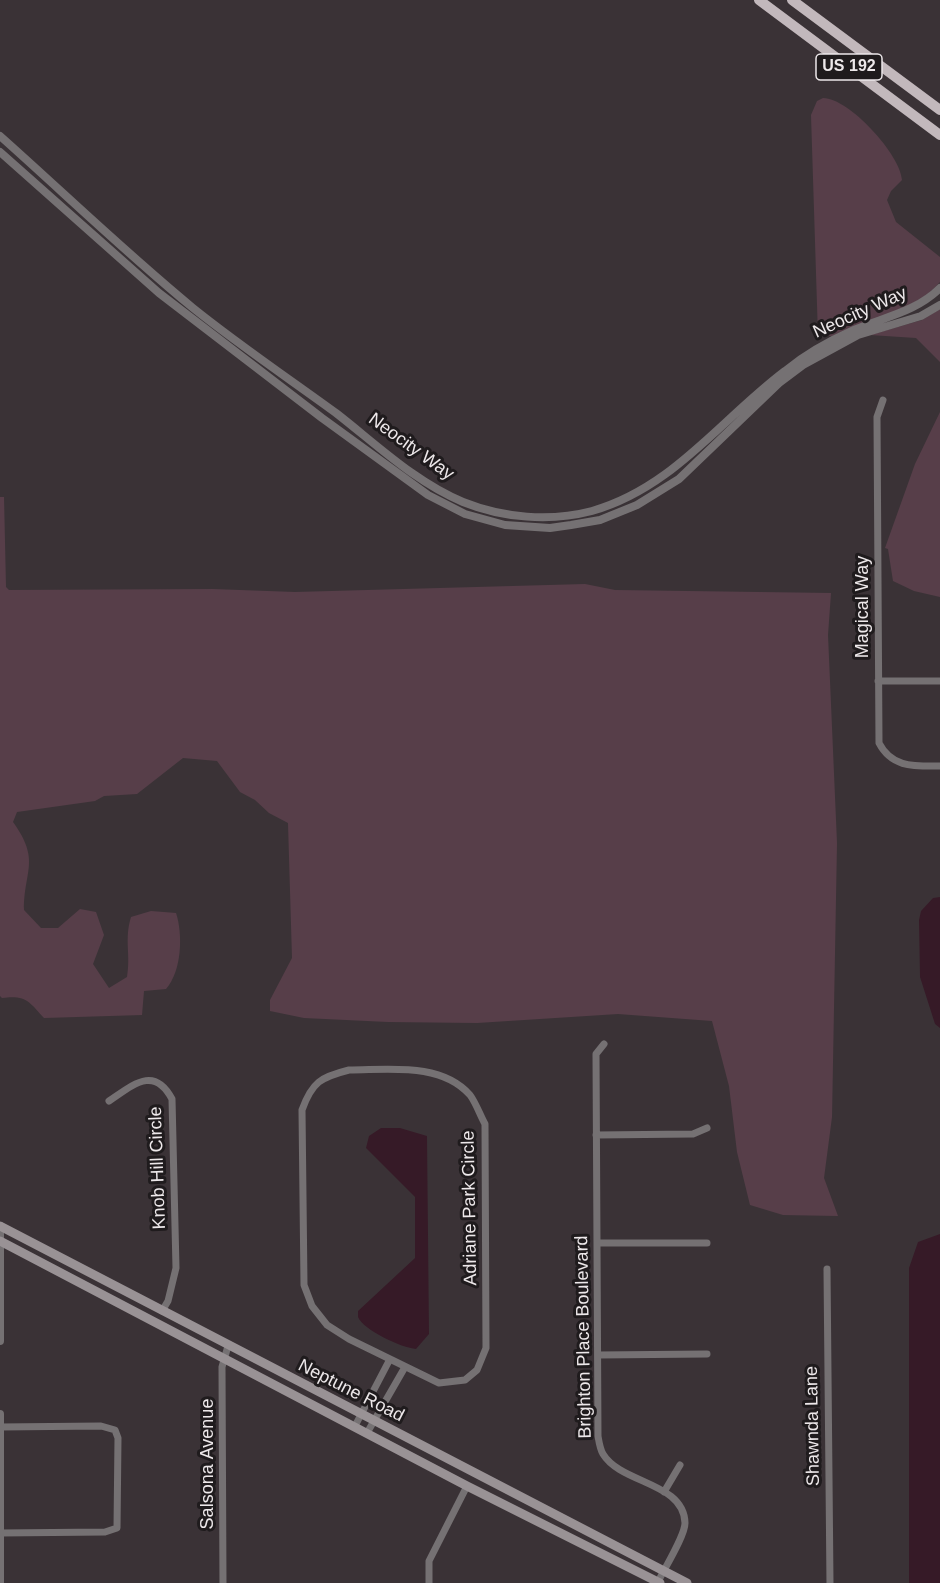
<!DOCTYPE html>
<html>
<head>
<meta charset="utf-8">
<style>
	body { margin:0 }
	canvas { display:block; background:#3a3236 }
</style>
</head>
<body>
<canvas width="940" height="1583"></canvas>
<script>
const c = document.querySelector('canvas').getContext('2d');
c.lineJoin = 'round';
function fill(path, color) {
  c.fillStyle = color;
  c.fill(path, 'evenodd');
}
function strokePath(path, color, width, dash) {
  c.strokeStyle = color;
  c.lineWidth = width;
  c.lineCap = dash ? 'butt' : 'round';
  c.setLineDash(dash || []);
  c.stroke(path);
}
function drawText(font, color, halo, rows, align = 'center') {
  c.font = font + ' Arial,sans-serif';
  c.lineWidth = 6;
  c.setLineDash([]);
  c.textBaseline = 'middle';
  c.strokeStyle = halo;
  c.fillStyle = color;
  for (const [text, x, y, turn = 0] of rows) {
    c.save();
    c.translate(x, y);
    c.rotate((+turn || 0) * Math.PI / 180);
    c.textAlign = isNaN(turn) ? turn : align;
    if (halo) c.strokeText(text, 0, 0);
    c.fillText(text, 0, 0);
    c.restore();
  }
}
const green = new Path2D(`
	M823 98C849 98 901 155 902 180L891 191 887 200 896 222 940 257V282C915 312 867 319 832 336H818L811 115 817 101Z
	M940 309V362L916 338 870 335 922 320Z
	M940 412V597L914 591 893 581 888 549 885 548 915 464Z
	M0 497H4L6 587 9 590 212 589 295 592 585 584 615 590 831 593 828 635 837 843 832 1117 824 1178 838 1216 783 1215 750 1205 737 1152 729 1086 712 1021 618 1014 477 1023 388 1022 304 1018 270 1011V1000L292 958 288 823 269 813 255 800 240 792 217 761 183 758 137 794 104 796 95 801 17 812 13 822C41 861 24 870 24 910L41 928H58L80 909 96 912 104 935 93 964 109 988 127 977C131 954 124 940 131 917L151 911 176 913C183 934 182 971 166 989L144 991 142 1015 44 1018C29 1002 27 995 2 998L0 996Z`);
const water = new Path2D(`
	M940 897V1028L935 1024 920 977 919 920 921 911 933 898Z
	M381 1128H400L427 1136 429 1334 416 1349C402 1348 363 1330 358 1317V1311L415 1258V1197L366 1148 369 1136Z
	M940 1234V1583H909V1268L918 1242Z`);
const minor = new Path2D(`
	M883 400 877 417 879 743C892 768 914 766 940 766
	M878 681H940
	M604 1044 596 1054 598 1436C599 1442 600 1449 603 1454 621 1484 684 1482 685 1523 685 1536 664 1569 658 1582
	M349 1070C389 1070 441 1062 470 1095 476 1103 480 1115 485 1124L486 1348 477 1370 465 1380 439 1383 349 1339 327 1325 312 1306 304 1285 302 1110C312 1082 321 1077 349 1070Z
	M109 1101C133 1085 154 1065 172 1099L176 1268 168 1301 162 1311
	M596 1135 693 1134 707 1128
	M597 1243H707
	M827 1269 830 1583
	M598 1355 707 1354
	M355 1426 390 1359
	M0 1427 101 1426 115 1430 118 1438 117 1528 105 1532 0 1533
	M367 1433 405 1367
	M664 1492 680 1465
	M223 1583 222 1367 228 1346
	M429 1583V1561L467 1486`);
const tertiary = new Path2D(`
	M0 136C64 193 126 253 193 308 239 345 288 378 336 413 376 444 415 482 463 502 503 518 550 522 592 511 673 488 720 420 785 371 806 354 829 341 854 330 884 317 916 312 940 288
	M0 152 159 293 322 418 428 495 465 514 505 525 550 528 571 525 600 520 637 505 679 479 779 383 803 365 858 335 921 316 940 305
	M0 1341V1226
	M0 1414V1583`);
const secondary = new Path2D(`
	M0 1226 687 1583
	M0 1241 467 1486 660 1583`);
const trunk = new Path2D(`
	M759 0 940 135
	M792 0 940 110`);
const shields = [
	[849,67,66]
];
const shieldNames = [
	["US 192",849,67]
];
const streetNames = [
	["Neocity Way",860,313,-24],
	["Neocity Way",411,447,36],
	["Magical Way",863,607,-90],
	["Knob Hill Circle",158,1168,-92],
	["Adriane Park Circle",470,1208,-91],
	["Brighton Place Boulevard",584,1337,-91],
	["Neptune Road",351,1391,27],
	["Shawnda Lane",813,1426,-91],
	["Salsona Avenue",208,1464,-90]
];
fill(green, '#573e49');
fill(water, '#361a27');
strokePath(minor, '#757173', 7);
strokePath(tertiary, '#757173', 8);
strokePath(secondary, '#999295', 9);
strokePath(trunk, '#c2b8bc', 10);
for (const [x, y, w] of shields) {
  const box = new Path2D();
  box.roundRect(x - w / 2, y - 13, w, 26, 4.5);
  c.fillStyle = '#1f1b1d';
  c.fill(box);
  strokePath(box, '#ede8ea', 1.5);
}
drawText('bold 16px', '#ede8ea', null, shieldNames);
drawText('18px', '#ede8ea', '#1f1b1d', streetNames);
</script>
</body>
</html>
